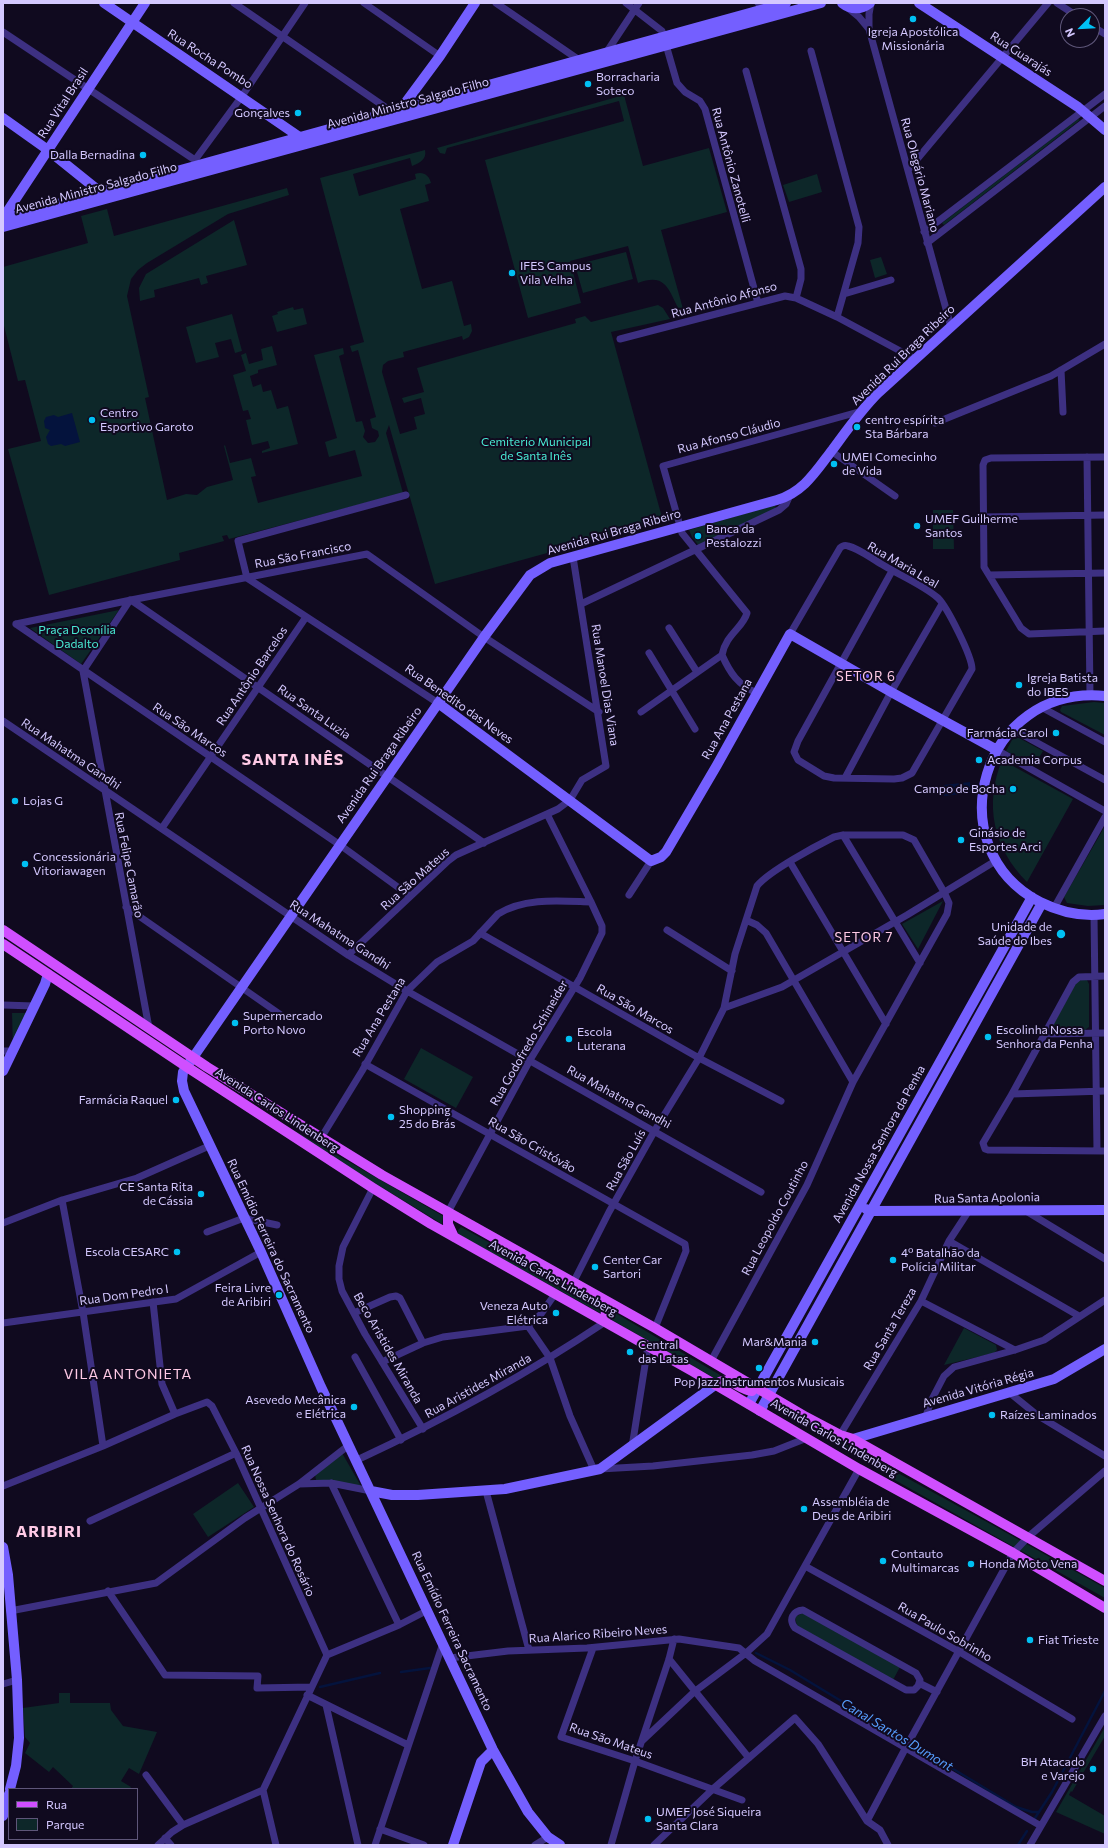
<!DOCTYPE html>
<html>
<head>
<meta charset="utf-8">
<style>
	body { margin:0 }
	#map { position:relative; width:1108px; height:1848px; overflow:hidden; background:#100a1f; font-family:Commissioner,sans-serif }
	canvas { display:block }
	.frame { position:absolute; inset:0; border:4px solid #d4c8ff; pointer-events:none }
	.legend { position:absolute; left:8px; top:1788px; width:130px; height:52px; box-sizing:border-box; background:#100a1f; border:1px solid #5e5679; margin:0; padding:5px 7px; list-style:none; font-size:12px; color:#d4c8ff }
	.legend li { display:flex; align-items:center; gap:8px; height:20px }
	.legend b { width:20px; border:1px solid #5e5679 }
	.north { position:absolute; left:1060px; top:8px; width:40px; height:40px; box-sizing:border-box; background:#100a1f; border:1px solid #5e5679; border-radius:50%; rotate:246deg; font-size:11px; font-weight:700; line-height:16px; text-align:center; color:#d4c8ff }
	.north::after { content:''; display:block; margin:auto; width:14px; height:18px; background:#00c0f3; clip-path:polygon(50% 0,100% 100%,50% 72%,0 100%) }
</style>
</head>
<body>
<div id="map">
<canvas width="1108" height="1848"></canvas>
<div class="frame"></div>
<ul class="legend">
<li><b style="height:5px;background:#d04fff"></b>Rua</li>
<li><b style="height:11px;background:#0d2729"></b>Parque</li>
</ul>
<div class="north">N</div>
</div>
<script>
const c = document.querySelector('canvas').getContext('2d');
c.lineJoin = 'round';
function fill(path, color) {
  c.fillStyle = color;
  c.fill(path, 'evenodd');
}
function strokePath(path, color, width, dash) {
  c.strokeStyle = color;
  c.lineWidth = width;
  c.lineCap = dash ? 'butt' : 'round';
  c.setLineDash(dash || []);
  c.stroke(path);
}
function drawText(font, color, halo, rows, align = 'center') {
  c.font = font + ' Commissioner,sans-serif';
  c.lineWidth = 4;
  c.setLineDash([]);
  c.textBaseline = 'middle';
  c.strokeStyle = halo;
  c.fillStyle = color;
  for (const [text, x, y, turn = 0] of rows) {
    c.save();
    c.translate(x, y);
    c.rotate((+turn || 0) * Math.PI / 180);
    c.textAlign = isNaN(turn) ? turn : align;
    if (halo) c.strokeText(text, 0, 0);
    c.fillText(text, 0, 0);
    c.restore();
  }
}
const green = new Path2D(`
	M624 95 643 166 709 148 727 212 661 230 685 316C669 303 673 269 638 283L628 246 570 261 581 303 528 318 485 160 624 121 619 101 447 148 445 154 440 153 437 148Z
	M1078 119 1080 120 944 225 942 223Z
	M425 150C427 159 420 163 412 166L410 158 353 174 359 196 416 179 415 174C423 171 429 175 431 183L425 185 429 201 400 209 422 289 452 281 464 326 471 324 472 331 469 337 463 340 462 336 403 352 404 357 388 361 383 365 382 372 400 434 417 429 414 417 425 414 421 398 404 403 402 398 424 392 417 368 576 323 575 319 585 316 591 322 658 305 663 308 670 319 611 332 663 521 435 584 389 425 386 433 403 493 229 539 227 535 222 536 224 541 179 553 180 560 49 595 8 449 41 441 25 380 18 381 3 322V267L88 243 81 216 107 209 114 236 287 188 289 195 228 214 147 263 138 270 131 279 127 296 149 397 145 398 167 500 186 494 197 495 207 487 233 480 224 446 225 445 230 463 251 458 256 476 251 477 258 503 362 476 355 450 329 457 325 442 337 438 314 355 343 348 344 354 339 356 356 422 362 421 365 431 363 437 368 443 375 442 379 436 378 431 372 428 370 419 376 417 358 350 352 352 350 346 364 342 320 178Z
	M817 174 822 192 789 202 783 185Z
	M234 220 247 265 206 276 208 283 201 285 199 278 154 290 155 297 140 301 139 288 146 274Z
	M626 252 633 279 583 293 575 265Z
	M881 257 887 274 875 278 870 260Z
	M293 307 294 310 303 308 307 324 277 332 272 316 278 314 277 312Z
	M232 314 242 351 235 353 231 339 215 343 219 357 196 363 186 327Z
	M272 346 277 365 258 370V373L250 376 253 387 261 384 263 392 271 390 277 409 288 406 298 444 262 453V451L270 448 268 441 252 445 246 420 251 419 248 410 243 411 233 375 246 371 241 355 246 353 249 364 263 360 261 349Z
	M775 505 776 510 699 546 692 537 689 530Z
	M933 510H953L954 549H933Z
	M119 610 81 664 30 628Z
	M1094 702 1105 703V735L1061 712 1060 710 1062 706Z
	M1015 738H1019L1043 751 1034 766 1006 751 1012 740Z
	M1002 760 1073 799 1027 882C993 848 984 804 1002 760Z
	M1105 826V905L1088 906 1067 903 1064 897Z
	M943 901 918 949 902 924Z
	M1081 980H1087L1089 984V1027L1085 1030H1053L1052 1027 1076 983Z
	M12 1013H28L13 1049Z
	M421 1048 473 1077 456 1108 404 1079Z
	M269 1116 443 1216 442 1224 268 1118Z
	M461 1227 592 1299 599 1307 602 1314 458 1234V1230Z
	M612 1311 720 1375 718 1380 612 1320Z
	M964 1328 996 1345 997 1350 994 1353 944 1365Z
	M827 1434 996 1527 1105 1588V1598L893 1479 825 1437Z
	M342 1453 361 1486 316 1480 315 1474Z
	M238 1483 254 1507 208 1537 193 1514Z
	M803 1613 900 1667 893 1680 797 1626 795 1617Z
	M59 1693H70V1703H110L111 1710 123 1726 157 1732 139 1774 129 1768 121 1781 131 1787 130 1789H71L73 1786 53 1767 49 1772 25 1753 30 1743 25 1737 23 1708 59 1703Z
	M1105 1727V1736L1072 1792 1071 1791 1069 1795 1105 1816V1834L1056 1812Z`);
const water = new Path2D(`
	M72 413 80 442 65 446 61 444 51 446 48 444 46 437 50 430 45 428 44 421 46 417 54 415 58 417Z
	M970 782 971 793 944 796 943 785Z`);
const stream = new Path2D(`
	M756 1653 790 1670 1016 1807 1032 1812H1039
	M401 1672 430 1668
	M320 1687 380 1673
	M1035 1818 1052 1792 1105 1691
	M1018 1845 1027 1831`);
const street = new Path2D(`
	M234 3 385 107 392 114
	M364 3 440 56
	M496 3 582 62
	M626 3 662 31 677 83 685 92 700 101 705 109 758 303
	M758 3 767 11
	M871 3 869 14V29L951 327
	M1057 3 1077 16
	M848 8 859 17 869 29
	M1092 26 1105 34
	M3 32 195 160 199 169
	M811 51 859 227 858 243 837 317
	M606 53 639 3
	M746 71 801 269V279L796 298
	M195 160 242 96 305 3
	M908 170 1048 3
	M924 232 1105 94
	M927 243 1105 106
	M844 294 891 280
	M620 339 785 296 796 298 837 317 915 359
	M1061 370 1063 412
	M935 423 1051 376 1105 344
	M831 451 895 496
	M1087 457 1090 695
	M1105 457 991 458 985 460 983 465 984 567 1021 628 1029 634 1105 631
	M406 495 238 541 247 578 438 703
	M983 517 1105 515
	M989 575 1105 573
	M130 600 83 671 149 1028
	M131 600 484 843
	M581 604 779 510 786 504 790 495
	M16 624 131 600 367 554 484 637 599 712
	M16 624 340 845 410 896
	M669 628 697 672
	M790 634 840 548C842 546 845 545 848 546 860 549 872 559 883 565 899 575 923 585 938 598 947 607 972 656 972 669L912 773 902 778 894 779 834 778 824 776 798 760 794 752 798 741 892 571
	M649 653 695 729
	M722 655C730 673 738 685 757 693
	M1041 707 1105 742
	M641 712 722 655C726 634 743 628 747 613L682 533 663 466 862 411
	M3 721 348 955 407 991 761 1192
	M1012 729 1105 780
	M997 750 1105 811
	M845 778 891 692 942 604
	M162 828 306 617
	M843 835 920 963
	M790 862 886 1024
	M629 895 651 861
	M126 907 281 1015
	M1054 908 1105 817
	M1094 915 1097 1151
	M746 920 757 925 766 933 853 1082
	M667 930 732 971
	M480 933 699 1058 781 1101
	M348 955 448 861 456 855 558 809 570 800 582 780 606 766 573 557
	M1105 976 1079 977 1073 982 1012 1094 983 1143 985 1149 988 1150 1105 1151
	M3 1005 34 1006
	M724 1008 782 987 907 915 997 860
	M1044 1034 1105 1033
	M3 1051H13
	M365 1064 685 1244 686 1251 655 1328
	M1012 1094 1105 1091
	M321 1138 362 1071 407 991 437 962 473 941 498 914C525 897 561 901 591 902
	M373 1188 343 1247 339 1266V1279L342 1291 365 1334 423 1429
	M62 1200 83 1312 103 1446
	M1026 1211 1105 1259
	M448 1212 530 1060 580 978 602 933V926L591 902 547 814
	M3 1223 62 1200 137 1178 209 1146
	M207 1232 244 1218 277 1225
	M949 1241 1079 1316
	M573 1283 609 1212 655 1130 699 1058 724 1008 735 954 757 886C769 871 816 846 834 837L843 835H903L914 840 944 892 949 903 947 914 853 1082 807 1185 711 1361
	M921 1301 1015 1350
	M153 1302 162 1384 175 1414
	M354 1313 390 1297 396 1296 400 1298 423 1343
	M3 1323 176 1299 261 1252
	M528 1326 550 1358 570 1416 594 1470
	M355 1357 401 1440
	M382 1362 423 1343 443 1337 528 1326 541 1314 555 1294
	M1010 1393 1037 1415 1105 1456
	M926 1416 931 1401 944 1376 954 1367 1015 1350 1044 1340 1105 1300
	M840 1435 921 1301 949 1241 968 1212
	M632 1447 648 1346
	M357 1460C443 1420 526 1375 605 1322
	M600 1469 653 1466 752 1455 774 1451 807 1438
	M331 1483 399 1625
	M299 1484 331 1483 371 1491
	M3 1486 103 1446 175 1414 207 1402 212 1406 236 1453 327 1655
	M486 1491 529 1650
	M90 1521 236 1453
	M805 1566 958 1651 1072 1719
	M108 1591 165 1675 258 1676 257 1688 311 1687
	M803 1610 916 1673 920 1680 918 1686 914 1690H906L795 1628C788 1619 793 1611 803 1610Z
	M10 1611 156 1583 245 1518 299 1484 349 1445
	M593 1648 561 1737 635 1761 742 1800
	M327 1655 399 1625 428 1610
	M450 1658 508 1651 587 1648 679 1639 739 1648 755 1661 1041 1826
	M669 1659 749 1758
	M919 1683 937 1692
	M3 1684 17 1680
	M307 1695 408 1745
	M326 1705 358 1845
	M642 1741 694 1692 746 1653 767 1634 859 1469
	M146 1775 183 1825
	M867 1821 905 1749 1013 1553 1028 1537 1105 1471
	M380 1829 424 1845
	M165 1838 171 1845
	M158 1845 172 1832 183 1825 263 1790
	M276 1845 263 1790 327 1655
	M375 1845 443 1643
	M535 1845 548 1837
	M611 1845 635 1761 669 1659 674 1639
	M654 1845 714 1788 795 1718 818 1744 867 1821 880 1830 888 1845
	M1030 1845 1105 1716`);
const secondary = new Path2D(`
	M104 3 301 138
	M842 3C851 10 861 10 870 3
	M919 3 1078 107 1105 130
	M411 113 406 109V102L440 56 475 3
	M3 118 48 150 104 195
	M3 219 786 3
	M6 223 7 212 145 3
	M3 227 821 3
	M1105 696C982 684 935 847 1040 902 1060 912 1083 917 1105 914
	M438 703 651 861 661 857 666 852 717 765 790 634 891 692 997 750
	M3 1071 45 984 48 974
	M866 1209 870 1211 1105 1210
	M749 1404 1032 897
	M760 1411 1042 903
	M853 1439 1054 1379 1105 1349
	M371 1491 392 1495H418L505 1489 600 1469 715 1385
	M3 1547 8 1575 17 1680 19 1738 16 1766 10 1789
	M3 1816 9 1794
	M453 1845 481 1762 493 1750
	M560 1845 548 1837 528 1812 493 1750 321 1387 261 1252 184 1091 182 1081 183 1072 484 637 530 575 550 563 777 500C804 492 816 471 833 449 847 430 861 410 878 393L1105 187`);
const primary = new Path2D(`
	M3 930 207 1067 382 1175 655 1328 806 1417 840 1435 853 1439 1105 1581
	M3 944 187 1067 373 1188 431 1224 692 1371 859 1469 1013 1553 1105 1608
	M448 1212V1224L454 1237
	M601 1298 606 1310 605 1322
	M715 1385C730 1373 738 1390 752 1391`);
const markers = [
	[913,19,4,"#00c0f3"],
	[588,84,4,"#00c0f3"],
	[298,113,4,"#00c0f3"],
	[143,155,4,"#00c0f3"],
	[512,273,4,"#00c0f3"],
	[92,420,4,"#00c0f3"],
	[857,427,4,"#00c0f3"],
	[834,464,4,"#00c0f3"],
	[917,526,4,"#00c0f3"],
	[698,536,4,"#00c0f3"],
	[1019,685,4,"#00c0f3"],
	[1056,733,4,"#00c0f3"],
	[979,760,4,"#00c0f3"],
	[1013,789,4,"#00c0f3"],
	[15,801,4,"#00c0f3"],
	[961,840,4,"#00c0f3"],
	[25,864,4,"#00c0f3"],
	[1061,934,5,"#00c0f3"],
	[235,1023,4,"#00c0f3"],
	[988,1037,4,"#00c0f3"],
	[569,1039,4,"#00c0f3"],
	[176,1100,4,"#00c0f3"],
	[391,1117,4,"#00c0f3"],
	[201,1194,4,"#00c0f3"],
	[177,1252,4,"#00c0f3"],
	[893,1260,4,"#00c0f3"],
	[595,1267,4,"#00c0f3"],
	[279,1295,4,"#00c0f3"],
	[556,1313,4,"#00c0f3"],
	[815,1342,4,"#00c0f3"],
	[630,1352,4,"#00c0f3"],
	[759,1368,4,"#00c0f3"],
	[354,1407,4,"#00c0f3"],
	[992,1415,4,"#00c0f3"],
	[804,1509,4,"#00c0f3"],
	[883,1561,4,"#00c0f3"],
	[971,1564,4,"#00c0f3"],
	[1030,1640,4,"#00c0f3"],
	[1093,1769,4,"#00c0f3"],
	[648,1819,4,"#00c0f3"]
];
const poiNames = [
	["Igreja Apostólica",913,32,"center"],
	["Missionária",913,46,"center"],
	["Borracharia",596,77],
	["Soteco",596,91],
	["Gonçalves",290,113,"right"],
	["Dalla Bernadina",135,155,"right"],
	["IFES Campus",520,266],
	["Vila Velha",520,280],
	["Centro",100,413],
	["Esportivo Garoto",100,427],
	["centro espírita",865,420],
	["Sta Bárbara",865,434],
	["UMEI Comecinho",842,457],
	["de Vida",842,471],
	["UMEF Guilherme",925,519],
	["Santos",925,533],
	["Banca da",706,529],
	["Pestalozzi",706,543],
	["Igreja Batista",1027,678],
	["do IBES",1027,692],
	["Farmácia Carol",1048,733,"right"],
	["Academia Corpus",987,760],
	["Campo de Bocha",1005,789,"right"],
	["Lojas G",23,801],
	["Ginásio de",969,833],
	["Esportes Arci",969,847],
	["Concessionária",33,857],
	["Vitoriawagen",33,871],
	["Unidade de",1052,927,"right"],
	["Saúde do Ibes",1052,941,"right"],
	["Supermercado",243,1016],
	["Porto Novo",243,1030],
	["Escolinha Nossa",996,1030],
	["Senhora da Penha",996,1044],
	["Escola",577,1032],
	["Luterana",577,1046],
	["Farmácia Raquel",168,1100,"right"],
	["Shopping",399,1110],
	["25 do Brás",399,1124],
	["CE Santa Rita",193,1187,"right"],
	["de Cássia",193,1201,"right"],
	["Escola CESARC",169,1252,"right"],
	["4º Batalhão da",901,1253],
	["Polícia Militar",901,1267],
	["Center Car",603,1260],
	["Sartori",603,1274],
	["Feira Livre",271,1288,"right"],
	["de Aribiri",271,1302,"right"],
	["Veneza Auto",548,1306,"right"],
	["Elétrica",548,1320,"right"],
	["Mar&Mania",807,1342,"right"],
	["Central",638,1345],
	["das Latas",638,1359],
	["Pop Jazz Instrumentos Musicais",759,1382,"center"],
	["Asevedo Mecânica",346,1400,"right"],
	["e Elétrica",346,1414,"right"],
	["Raízes Laminados",1000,1415],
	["Assembléia de",812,1502],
	["Deus de Aribiri",812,1516],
	["Contauto",891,1554],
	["Multimarcas",891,1568],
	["Honda Moto Vena",979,1564],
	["Fiat Trieste",1038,1640],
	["BH Atacado",1085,1762,"right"],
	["e Varejo",1085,1776,"right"],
	["UMEF José Siqueira",656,1812],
	["Santa Clara",656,1826]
];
const streetNames = [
	["Rua Guarajás",1021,54,33],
	["Rua Rocha Pombo",210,59,33],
	["Rua Vital Brasil",63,103,-57],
	["Avenida Ministro Salgado Filho",408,103,-15],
	["Rua Antônio Zanotelli",731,165,75],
	["Rua Olegário Mariano",920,175,75],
	["Avenida Ministro Salgado Filho",96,188,-15],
	["Rua Antônio Afonso",724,300,-15],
	["Avenida Rui Braga Ribeiro",903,355,-44],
	["Rua Afonso Cláudio",729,436,-15],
	["Avenida Rui Braga Ribeiro",614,532,-16],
	["Rua São Francisco",303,555,-11],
	["Rua Maria Leal",903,565,30],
	["Rua Antônio Barcelos",252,676,-56],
	["Rua Manoel Dias Viana",605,685,81],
	["Rua Benedito das Neves",459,704,35],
	["Rua Santa Luzia",314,712,35],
	["Rua Ana Pestana",727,719,-61],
	["Rua São Marcos",190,730,34],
	["Rua Mahatma Gandhi",71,754,34],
	["Avenida Rui Braga Ribeiro",379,765,-55],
	["Rua Felipe Camarão",129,865,79],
	["Rua São Mateus",415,879,-42],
	["Rua Mahatma Gandhi",340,935,33],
	["Rua São Marcos",635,1009,30],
	["Rua Ana Pestana",379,1017,-59],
	["Rua Godofredo Schineider",529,1043,-60],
	["Rua Mahatma Gandhi",619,1097,29],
	["Avenida Carlos Lindenberg",277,1110,33],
	["Avenida Nossa Senhora da Penha",879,1144,-61],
	["Rua São Cristóvão",532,1145,30],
	["Rua São Luís",626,1160,-61],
	["Rua Santa Apolonia",987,1198,-1],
	["Rua Leopoldo Coutinho",775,1218,-62],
	["Rua Emídio Ferreira do Sacramento",271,1246,65],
	["Avenida Carlos Lindenberg",553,1278,29],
	["Rua Dom Pedro I",124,1295,-8],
	["Rua Santa Tereza",890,1329,-60],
	["Beco Aristides Miranda",388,1348,60],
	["Rua Aristides Miranda",478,1386,-29],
	["Avenida Vitória Régia",978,1388,-16],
	["Avenida Carlos Lindenberg",834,1438,30],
	["Rua Nossa Senhora do Rosário",278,1521,66],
	["Rua Emídio Ferreira Sacramento",452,1631,65],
	["Rua Paulo Sobrinho",945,1632,30],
	["Rua Alarico Ribeiro Neves",598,1634,-4],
	["Rua São Mateus",611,1741,19]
];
const parkNames = [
	["Cemiterio Municipal",536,442],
	["de Santa Inês",536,456],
	["Praça Deonília",77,630],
	["Dadalto",77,644]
];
const neighbourhoodNames = [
	["SETOR 6",866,677],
	["SETOR 7",864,938]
];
const waterNames = [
	["Canal Santos Dumont",897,1735,31]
];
const quarterNames = [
	["VILA ANTONIETA",128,1374]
];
const districtNames = [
	["SANTA INÊS",293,760],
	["ARIBIRI",49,1532]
];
fill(green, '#0d2729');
fill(water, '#04133d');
strokePath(stream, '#04133d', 2.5);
strokePath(street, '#3d3082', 7);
strokePath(secondary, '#745fff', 10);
strokePath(primary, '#d04fff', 10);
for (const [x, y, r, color] of markers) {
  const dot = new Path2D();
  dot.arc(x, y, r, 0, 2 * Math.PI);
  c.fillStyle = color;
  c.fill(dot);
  strokePath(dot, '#100a1f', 1.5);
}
drawText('12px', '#d4c8ff', '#100a1f', poiNames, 'left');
drawText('12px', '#d4c8ff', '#100a1f', streetNames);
drawText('12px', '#49e9d3', '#100a1f', parkNames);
c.letterSpacing = '1px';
drawText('13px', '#ffcae6', '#100a1f', neighbourhoodNames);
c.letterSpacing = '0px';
drawText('italic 13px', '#569eff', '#100a1f', waterNames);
c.letterSpacing = '1px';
drawText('14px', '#ffcae6', '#100a1f', quarterNames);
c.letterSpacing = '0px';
c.letterSpacing = '1px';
drawText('bold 16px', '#ffcae6', '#100a1f', districtNames);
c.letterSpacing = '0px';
</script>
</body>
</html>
